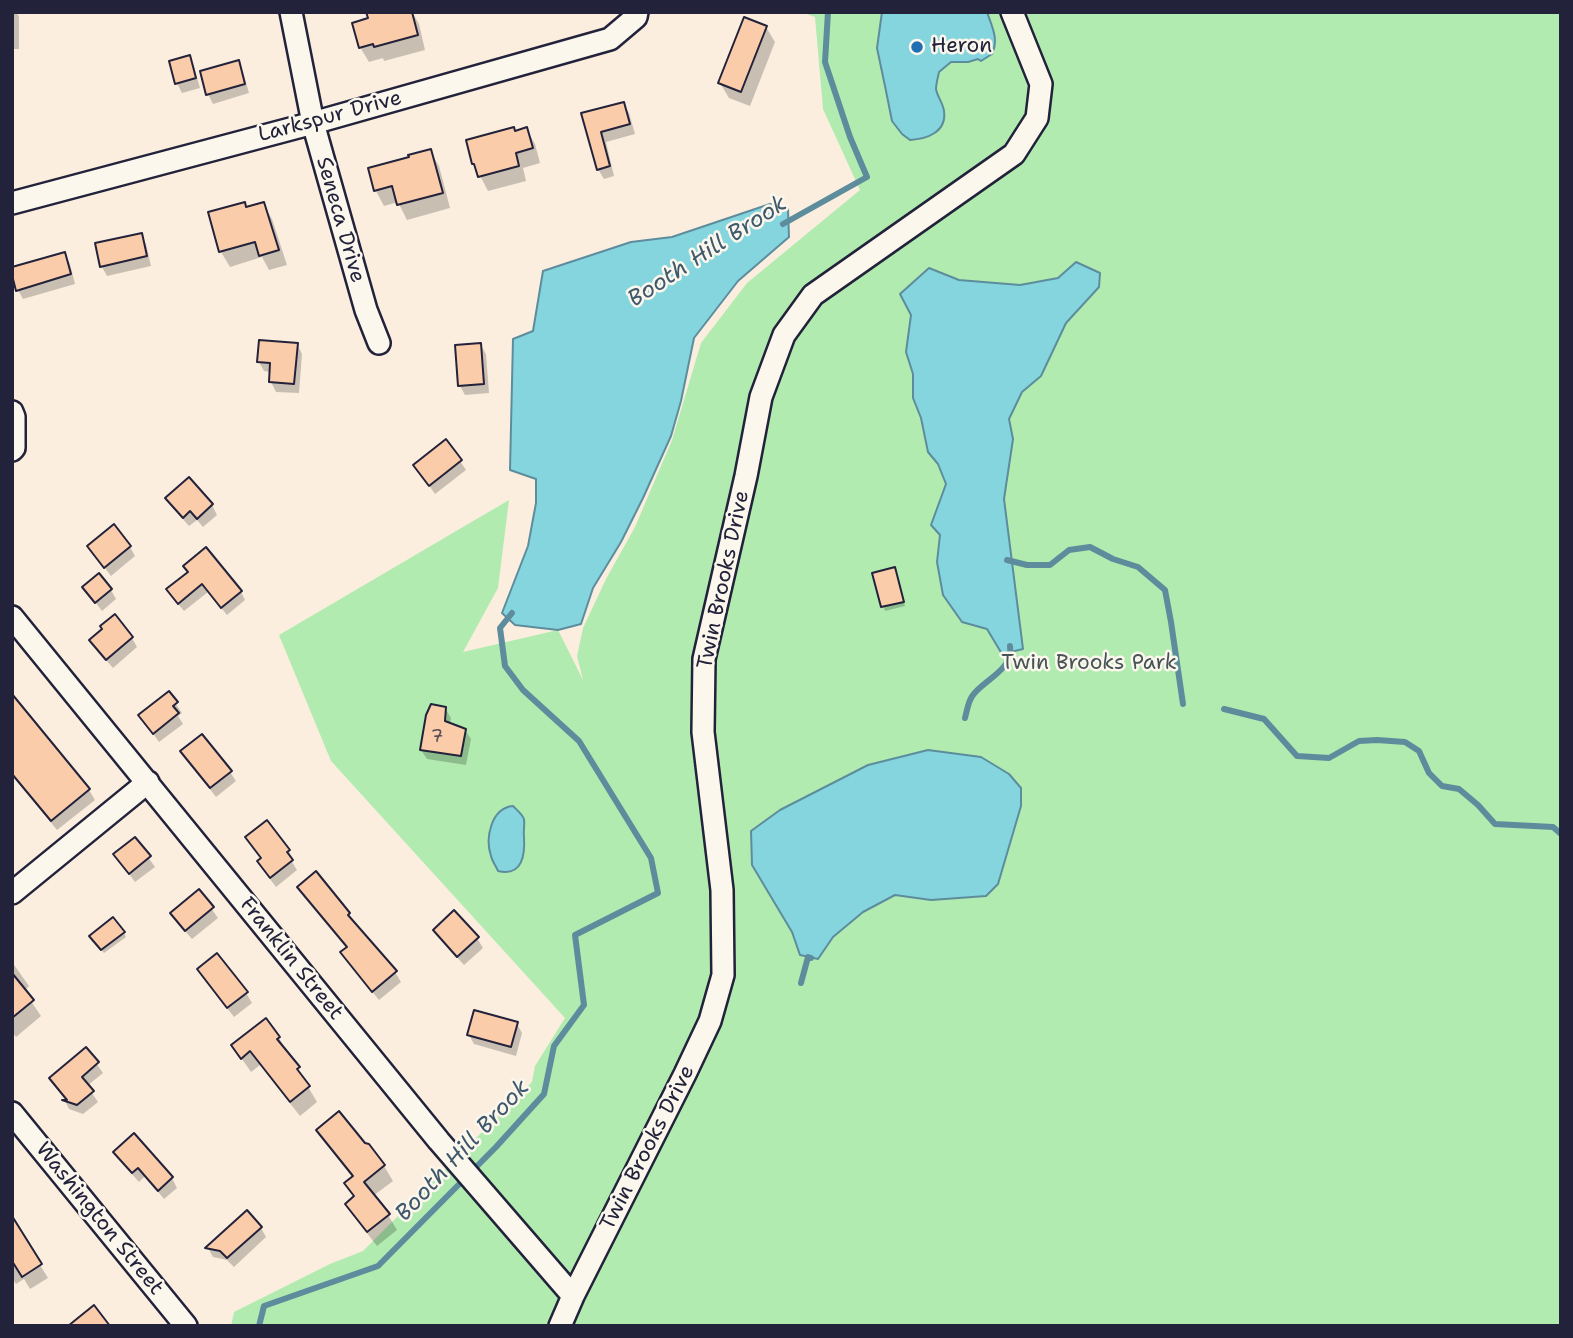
<!DOCTYPE html>
<html>
<head>
<meta charset="utf-8">
<style>
	body { margin:0 }
	#map { position:relative; width:1573px; height:1338px; overflow:hidden; background:#fbeedf; font-family:"Shantell Sans",sans-serif }
	canvas { display:block }
	.frame { position:absolute; inset:0; border:14px solid #22223b; pointer-events:none }
</style>
</head>
<body>
<div id="map">
<canvas width="1573" height="1338"></canvas>
<div class="frame"></div>
</div>
<script>
const c = document.querySelector('canvas').getContext('2d');
c.lineJoin = 'round';
function fill(path, color) {
  c.fillStyle = color;
  c.fill(path, 'evenodd');
}
function strokePath(path, color, width, dash) {
  c.strokeStyle = color;
  c.lineWidth = width;
  c.lineCap = dash ? 'butt' : 'round';
  c.setLineDash(dash || []);
  c.stroke(path);
}
function drawText(font, color, halo, rows, align = 'center') {
  c.font = font + ' "Shantell Sans",sans-serif';
  c.lineWidth = 5;
  c.setLineDash([]);
  c.textBaseline = 'middle';
  c.strokeStyle = halo;
  c.fillStyle = color;
  for (const [text, x, y, turn = 0] of rows) {
    c.save();
    c.translate(x, y);
    c.rotate((+turn || 0) * Math.PI / 180);
    c.textAlign = isNaN(turn) ? turn : align;
    if (halo) c.strokeText(text, 0, 0);
    c.fillText(text, 0, 0);
    c.restore();
  }
}
const green = new Path2D(`
	M801 12H1561V1326H231L234 1312 330 1264 363 1251 532 1082 535 1066 565 1018 331 761 279 635 509 500 498 588 463 652 558 630 583 680 577 656 583 628 606 579 635 527 672 440 701 343 747 283 860 190 823 109 815 17Z`);
const water = new Path2D(`
	M882 12H987C992 27 999 39 992 54L981 61 978 59 968 62H951L939 72C938 77 936 84 936 89 937 96 943 103 944 111 947 132 927 139 910 140L902 134 892 121 885 86 877 48Z
	M770 204 788 209 789 237 738 281 694 338 681 401 671 436 643 498 621 542 593 588 581 624 558 630 515 625 502 613 528 546 536 503V479L510 470 513 339 533 331 543 271 631 242 672 237Z
	M1076 262 1100 273 1099 287 1066 323 1041 376 1022 392 1009 419 1013 439 1004 499 1023 649 1002 654 987 629 962 622 943 595 937 562 940 535 931 525 946 484 938 464 928 452 921 418 913 398V374L906 352 911 315 900 294 929 268 959 280 1020 285 1058 278Z
	M928 750 981 757 1009 774 1021 788V806L998 884 986 896 931 900 895 895 863 912 833 937 818 959 800 955 792 932 752 865 751 831 780 810 868 765Z
	M513 806C517 810 522 814 524 819 525 825 523 831 524 837 525 854 523 877 498 871 496 866 492 861 491 856 485 838 491 808 513 806Z`);
const shadow = new Path2D(`
	M12 12H17L19 17V49H12Z
	M412 12 419 24 425 50 384 61 383 58 369 62 360 47Z
	M766 27 775 42 750 106 729 98 720 83Z
	M189 57 194 67 200 88 182 93 177 83Z
	M238 62 243 72 249 93 213 104 208 94Z
	M623 104 629 113 635 134 606 142 614 176 604 179 598 169 583 114Z
	M527 130 535 144 540 163 523 168 526 181 488 191 474 164 515 132Z
	M430 151 439 166 450 208 407 220 398 202 384 206 376 191 370 169Z
	M263 204 272 219 287 265 269 270 262 257 230 267 221 252 210 214 247 209Z
	M141 235 146 244 151 266 107 276 102 267 97 245Z
	M65 254 70 264 75 284 23 299 18 290Z
	M297 344 302 354 299 393 276 392 271 382V372L264 371 259 362Z
	M480 344 486 354 489 393 465 395 460 386Z
	M460 461 466 470 435 494 415 465Z
	M168 499 212 505 217 515 203 527 197 520 189 526 173 508Z
	M89 547H130L135 556 111 576Z
	M190 573 241 592 245 600 227 615 208 592 184 611 173 598Z
	M896 573 905 606 885 611 874 574Z
	M84 587 111 590 116 599 102 611Z
	M132 638 137 647 113 668 97 650Z
	M168 693 182 713 178 716 183 724 159 742 140 715Z
	M12 697 89 790 95 800 57 830 12 775Z
	M445 708 451 718 450 724 465 730 471 739 466 765 427 759 421 750Z
	M182 752 230 772 236 781 216 797 188 761Z
	M247 838 288 850 294 860 292 862 297 870 276 887 264 871 259 862 262 859Z
	M135 839 155 867 135 882 115 855Z
	M199 891 218 918 192 939 178 923 172 913Z
	M305 897 349 914 355 925 395 972 401 982 379 1000 348 962 342 953 348 948Z
	M435 930 477 938 483 948 464 965 441 940Z
	M124 933 126 937 104 953 93 940Z
	M12 962 29 986 24 991 41 1016 16 1037 12 1032Z
	M199 969 246 993 252 1003 234 1017 204 979Z
	M517 1024 522 1033 516 1056 474 1044 469 1035Z
	M279 1038 317 1102 300 1116 260 1065 251 1072 233 1046Z
	M86 1049 103 1073 87 1086 98 1102 83 1114 69 1109 65 1101H68L51 1078Z
	M318 1130 384 1166 393 1181 373 1196 388 1215 397 1230 377 1246 356 1219 347 1204 354 1198 346 1184 353 1178 327 1145Z
	M134 1135 172 1178 177 1188 164 1199 145 1176 139 1182 121 1162 115 1152Z
	M12 1220 48 1278 30 1289 24 1279 16 1284 12 1278Z
	M261 1228 266 1237 234 1267 227 1260 213 1257 208 1248Z`);
const stream = new Path2D(`
	M783 224 867 177 850 137 825 62 828 12
	M1007 560 1027 565H1050L1069 550 1090 547 1113 559 1138 567 1165 590 1171 622 1183 704
	M1224 709 1264 719 1297 756 1329 758 1359 741 1377 740 1405 742 1419 751 1429 773 1442 786 1459 789 1478 805 1495 824 1553 827 1561 834
	M965 718C967 711 968 701 973 695 984 680 1014 669 1010 646
	M801 983 808 957 811 958
	M259 1326 264 1306 378 1266 496 1147 544 1094 554 1046 584 1005 575 935 658 893 651 858 579 741 523 690 505 666 500 628 512 613`);
const building = new Path2D(`
	M366 12H412L418 35 374 47 373 44 359 48 352 23 368 18Z
	M744 17 767 26 741 92 718 83Z
	M190 55 196 78 175 84 169 61Z
	M239 60 245 84 206 95 200 71Z
	M624 102 630 124 601 132 610 166 597 170 581 113Z
	M514 127 515 131 527 127 533 148 516 153 519 166 478 177 474 164H472L466 140Z
	M431 149 443 193 397 205 392 186 374 191 368 168 409 157 408 155Z
	M245 202 246 207 264 202 279 250 259 256 255 242 219 252 208 212Z
	M142 233 147 256 100 267 95 243Z
	M65 252 71 274 16 291 12 275V267Z
	M259 340 298 343 294 384 269 382 270 363 257 362Z
	M481 343 484 384 458 386 455 345Z
	M446 439 462 460 429 486 413 465Z
	M189 477 213 504 197 519 190 511 183 518 165 498Z
	M114 524 131 546 104 568 87 546Z
	M206 547 242 591 221 608 202 584 178 604 166 589 188 572 183 566Z
	M895 567 904 602 881 607 872 573Z
	M99 573 112 589 95 603 82 587Z
	M115 614 133 637 106 660 89 640 102 629 100 626Z
	M169 691 178 702 173 706 179 713 153 734 138 715Z
	M12 694 90 789 51 821 12 774Z
	M431 704 446 707 445 721 466 729 461 756 420 750 426 715Z
	M202 734 232 771 210 788 180 751Z
	M267 820 290 850 287 852 293 860 270 878 257 861 261 858 245 837Z
	M135 837 151 856 129 874 113 854Z
	M316 871 350 913 348 915 397 971 372 992 340 952 347 947 297 887Z
	M199 889 214 907 185 931 170 913Z
	M454 910 479 937 457 957 433 930Z
	M113 917 125 932 101 950 89 936Z
	M217 953 248 992 227 1008 197 969Z
	M12 973 34 1000 12 1018Z
	M474 1010 518 1022 511 1047 467 1035Z
	M266 1018 280 1037 277 1039 300 1067 297 1069 310 1086 290 1102 250 1051 241 1059 231 1045Z
	M86 1047 99 1062 82 1077 94 1091 77 1105 62 1100H67L49 1078Z
	M339 1111 365 1143 369 1144 385 1165 364 1182 390 1214 367 1232 345 1204 354 1196 344 1183 353 1176 316 1130Z
	M134 1133 173 1177 158 1191 138 1168 132 1173 113 1152Z
	M247 1210 262 1227 227 1258 220 1251 205 1248Z
	M12 1216 42 1264 22 1277 12 1261Z
	M94 1305 110 1326H68Z`);
const minor = new Path2D(`
	M291 12 313 123 366 310 379 343
	M12 203 313 123 610 39 636 17 637 12
	M12 412 14 417V448L12 450
	M12 617 439 1141 573 1296
	M12 893 148 782
	M12 1113 186 1326
	M560 1326 573 1296 685 1074 710 1021 723 975 722 890 703 732 704 659 746 476 761 397 784 335 813 295 1014 154 1037 118 1041 84 1012 12`);
const markers = [
	[917,47,7,"#1f6fb2"]
];
const numberNames = [
	["7",437,737]
];
const poiNames = [
	["Heron",931,47]
];
const streetNames = [
	["Larkspur Drive",330,117,-15],
	["Seneca Drive",340,220,74],
	["Twin Brooks Drive",724,580,-78],
	["Franklin Street",291,959,51],
	["Twin Brooks Drive",648,1148,-63],
	["Washington Street",99,1219,51]
];
const parkNames = [
	["Twin Brooks Park",1089,664]
];
const waterNames = [
	["Booth Hill Brook",708,252,-33],
	["Booth Hill Brook",463,1151,-47]
];
fill(green, '#b1ebb0');
fill(water, '#85d5de');
strokePath(water, '#5d8d9d', 2);
fill(shadow, '#0003');
strokePath(stream, '#5d8d9d', 6);
fill(building, '#fbccaa');
strokePath(building, '#22223b', 2);
strokePath(minor, '#22223b', 26);
strokePath(minor, '#fbf7ec', 21);
for (const [x, y, r, color] of markers) {
  const dot = new Path2D();
  dot.arc(x, y, r, 0, 2 * Math.PI);
  c.fillStyle = color;
  c.fill(dot);
  strokePath(dot, '#fbf7ec', 2.5);
}
drawText('18px', '#584c57', null, numberNames);
drawText('21px', '#22223b', '#fbf7ec', poiNames, 'left');
drawText('21px', '#22223b', '#fbf7ec', streetNames);
drawText('21px', '#465458', '#fbf7ec', parkNames);
drawText('italic 23px', '#40586c', '#fbf7ec', waterNames);
</script>
</body>
</html>
